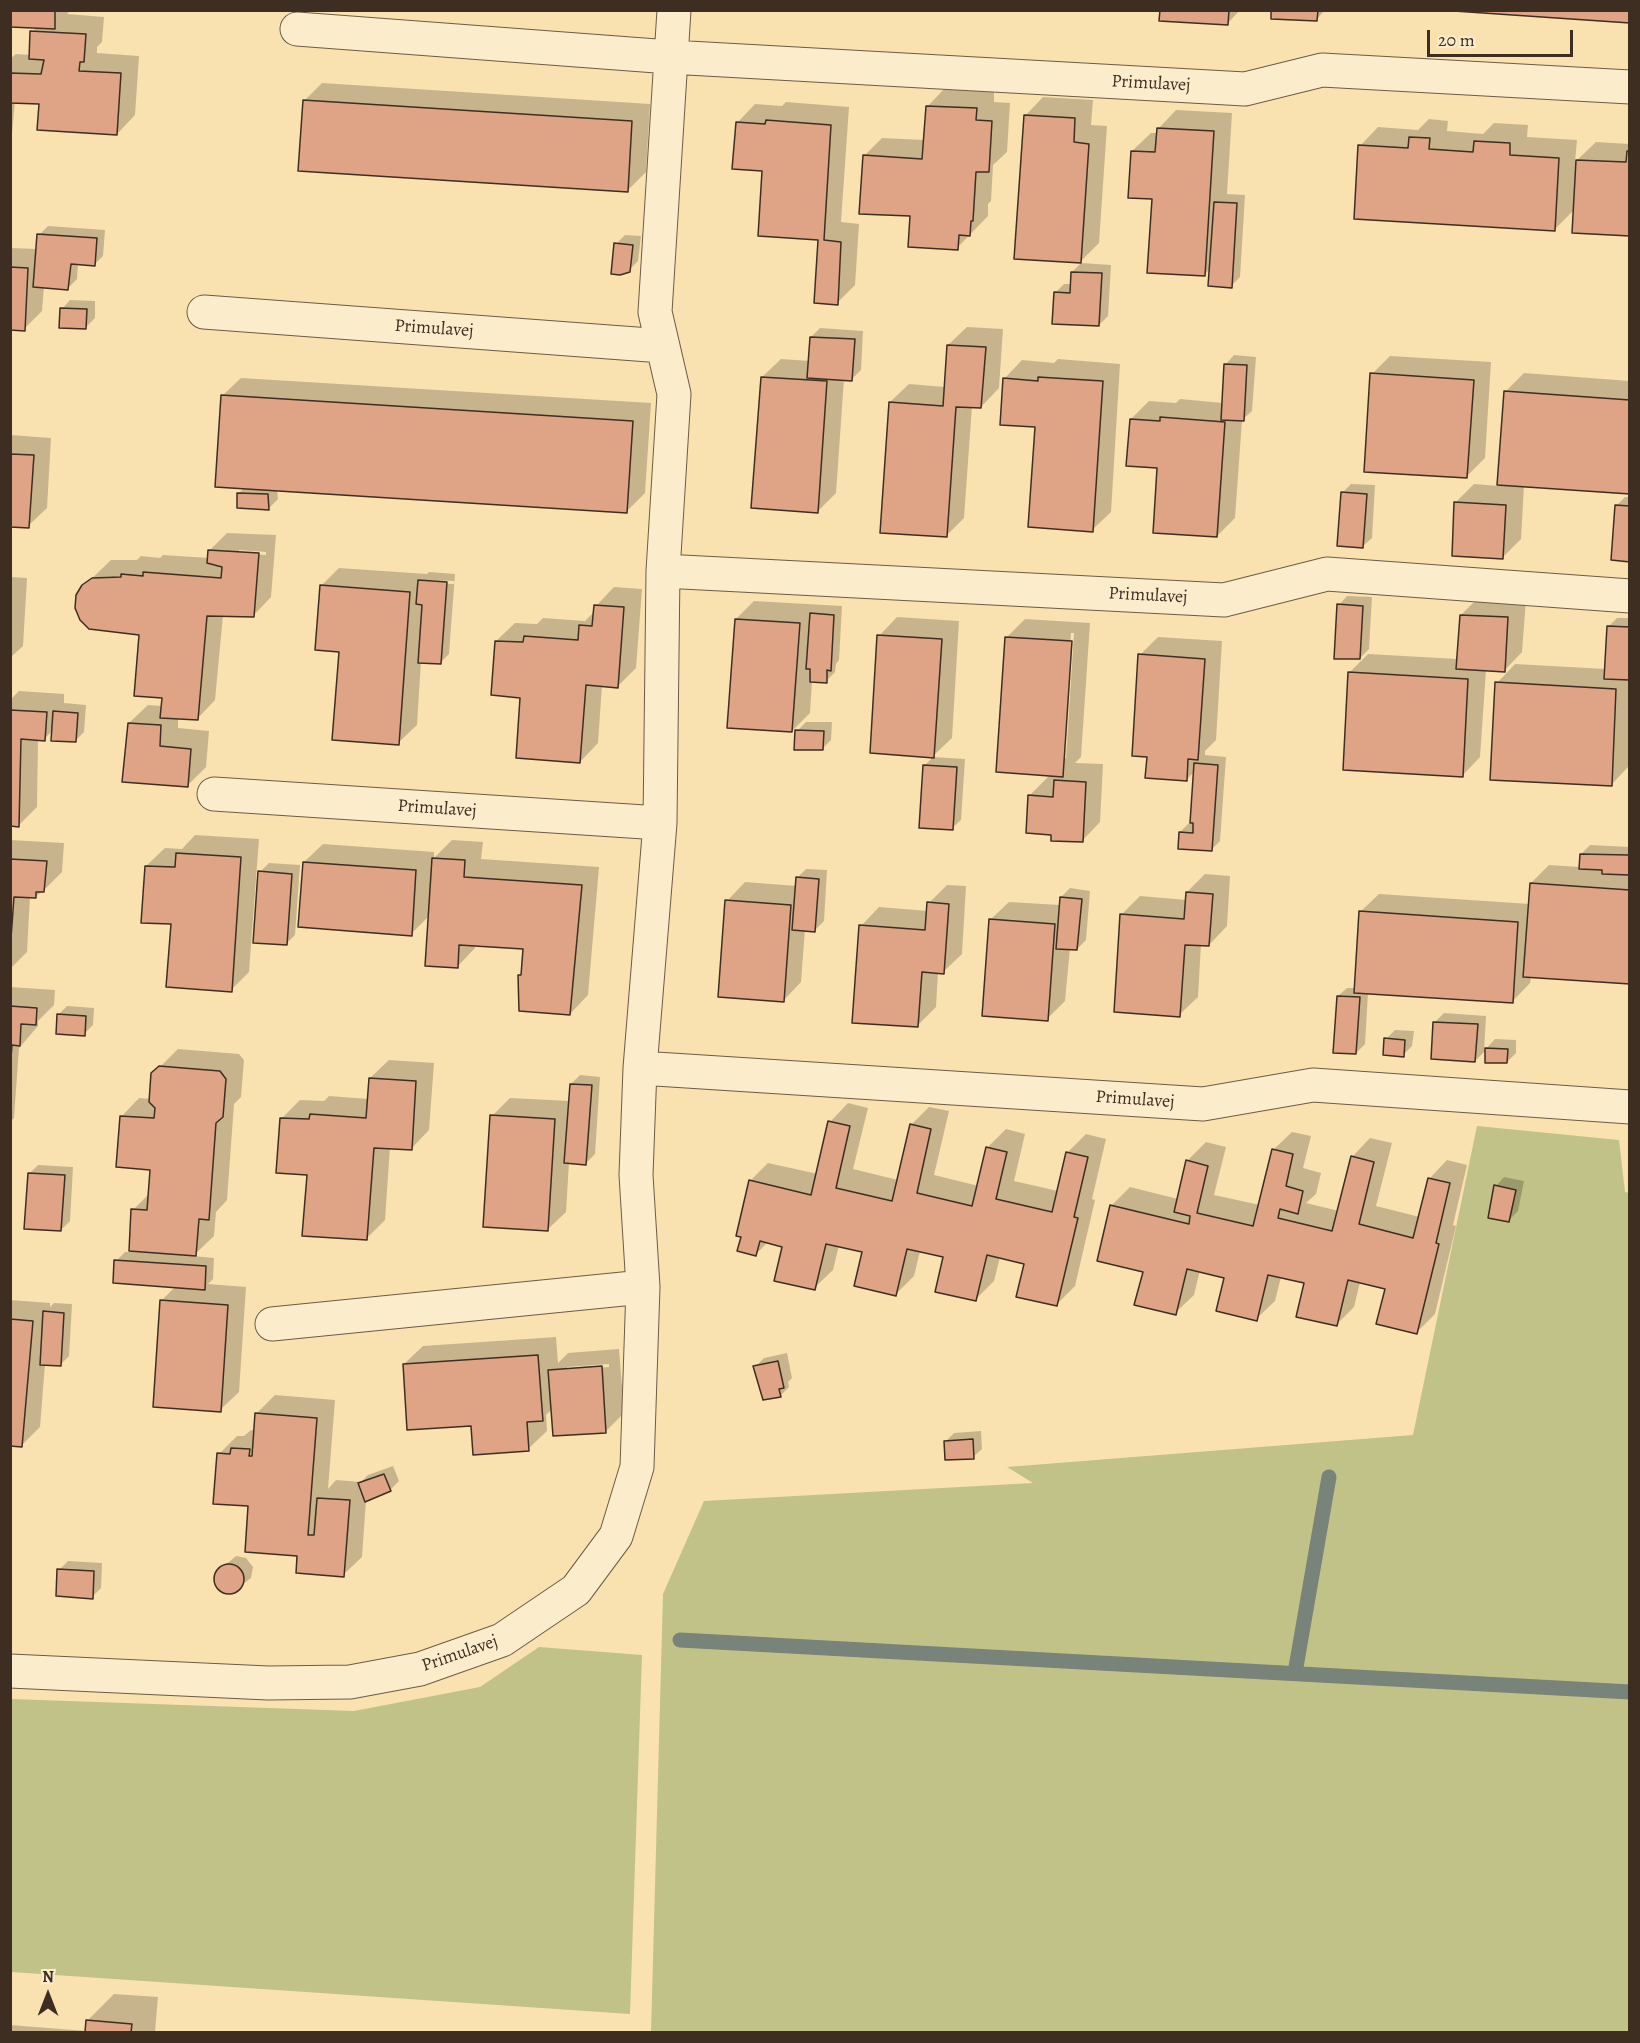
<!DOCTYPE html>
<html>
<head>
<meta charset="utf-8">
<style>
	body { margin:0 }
	#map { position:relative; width:1640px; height:2043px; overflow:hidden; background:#f9e2b0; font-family:Alegreya,serif }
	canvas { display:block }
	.frame { position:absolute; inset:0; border:12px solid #3d2e21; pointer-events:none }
	.north { position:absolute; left:18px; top:1965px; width:60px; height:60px; -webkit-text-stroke:4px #fbeccc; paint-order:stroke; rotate:0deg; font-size:16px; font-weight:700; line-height:24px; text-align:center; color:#3d2e21 }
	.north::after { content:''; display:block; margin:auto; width:21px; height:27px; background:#3d2e21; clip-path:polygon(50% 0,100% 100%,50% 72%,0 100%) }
	.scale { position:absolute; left:1427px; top:30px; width:146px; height:27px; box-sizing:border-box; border:3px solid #3d2e21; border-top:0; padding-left:8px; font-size:18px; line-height:21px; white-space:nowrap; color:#3d2e21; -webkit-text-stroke:4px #fbeccc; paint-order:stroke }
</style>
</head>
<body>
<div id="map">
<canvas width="1640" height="2043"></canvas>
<div class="frame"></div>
<div class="north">N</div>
<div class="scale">20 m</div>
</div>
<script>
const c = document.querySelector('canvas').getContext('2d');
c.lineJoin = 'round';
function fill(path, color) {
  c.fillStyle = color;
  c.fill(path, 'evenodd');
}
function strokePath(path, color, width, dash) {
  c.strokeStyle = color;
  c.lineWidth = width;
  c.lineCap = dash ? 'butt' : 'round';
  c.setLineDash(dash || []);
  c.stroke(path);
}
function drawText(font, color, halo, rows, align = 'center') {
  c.font = font + ' Alegreya,serif';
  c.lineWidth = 6;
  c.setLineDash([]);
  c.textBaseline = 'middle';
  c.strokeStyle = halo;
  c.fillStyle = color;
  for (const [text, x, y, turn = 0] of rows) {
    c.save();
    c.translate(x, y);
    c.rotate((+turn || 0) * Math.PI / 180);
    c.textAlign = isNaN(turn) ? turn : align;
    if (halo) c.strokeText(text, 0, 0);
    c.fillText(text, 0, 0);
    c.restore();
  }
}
const green = new Path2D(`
	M1477 1126 1619 1140 1625 1192 1630 1193 1629 2032H651L663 1594 704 1501 1033 1483 1007 1467 1413 1435Z
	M539 1647 642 1655 630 2014 11 1972V1699L354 1711 480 1687Z`);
const shadow = new Path2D(`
	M10 10H71L67 14 104 17 102 42 97 47V53L139 56 135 115 117 134 40 103 15 101 10 156V59L16 54 30 55 32 32 37 27Z
	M1161 10H1240L1227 24Z
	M1273 10H1325L1317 19Z
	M322 83 650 104 646 172 627 191 304 101Z
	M945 88 994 91V102L1010 103 1007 152 993 165 991 201 988 204V216L957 248 911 215 864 156 882 138 925 140 927 107Z
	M1043 97 1093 100 1091 125 1107 126 1099 243 1081 261 1025 116Z
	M786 102 849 107 841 222 859 224 855 285 837 303 819 239 764 170 737 123 755 104 782 106Z
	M1176 110 1232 113 1227 194 1245 195 1240 277 1231 286 1211 268 1205 274 1154 198 1132 151 1151 133H1158V129Z
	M1429 119 1448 121 1447 131 1483 134 1494 123 1528 125 1527 137 1577 140 1575 162 1596 142 1630 144V235L1575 209 1554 230 1360 146 1378 127 1418 130Z
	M48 226 105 230 103 256 95 264 78 263 77 279 68 288 44 286 42 311 24 329 10 328V248L38 249 39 235Z
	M625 235 641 236 638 261 629 270 616 244Z
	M1081 263 1111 265 1108 316 1099 325 1055 293 1064 284H1072V272Z
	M70 300 95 301V318L86 327 62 309Z
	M967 327 1003 329 999 388 981 407 972 406 964 518 946 536 890 402 909 384 945 387 948 345Z
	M820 328 863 331 861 370 852 379H844L836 493 817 512 762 377 781 359 810 361 811 337Z
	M1234 355 1256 357 1252 411 1242 420 1235 518 1217 536 1159 466 1131 419 1149 401 1176 403 1180 399 1223 403 1226 364Z
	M1390 356 1491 362 1485 458 1466 477 1372 374Z
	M1058 359 1120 364 1111 512 1092 530 1036 425 1004 379 1022 360 1054 363Z
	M1524 373 1630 381V493L1524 485 1521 539 1503 557 1456 502 1474 484 1499 486 1505 392Z
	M241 378 651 403 645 493 626 512 277 489 278 499 269 508 239 493 245 487 222 396Z
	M10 435 51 438 47 508 28 526 10 525Z
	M1351 484 1375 485 1372 538 1363 546 1342 493Z
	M1625 497H1630V560L1616 506Z
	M227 533 276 535 271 597 253 616 223 615 215 700 197 719 178 718V728L209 731 206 767 188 785 129 723 148 705 163 706V697L140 634 84 586 111 560H137L141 556 160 558 163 555 209 558V551ZM239 550 266 552V555L239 553Z
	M339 568 427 574 429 572 455 574 449 654 440 663 421 661 417 725 398 743 340 651 321 586ZM427 580 454 581V584L427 583Z
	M10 577 27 578 23 646 10 658Z
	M614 587 642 589 636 668 618 686 602 685 598 743 580 762 522 696 496 641 515 623 537 624 543 618 585 621 595 611 596 606Z
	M1347 596 1372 597 1369 649 1360 658 1339 605Z
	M1479 597 1526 599 1522 652 1504 671 1486 670 1480 757 1462 776 1350 672 1368 654 1458 659 1461 615Z
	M754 601 842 606 839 660 836 664 835 672 826 681H812L810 713 792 731 736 619Z
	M897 617 959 621 952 738 933 756 879 636Z
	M1617 618H1630L1629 766 1611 785 1497 683 1515 664 1606 669 1608 627Z
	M1025 619 1090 623 1081 757 1075 763 1103 764 1100 822 1082 841 1052 833 1029 796 1050 775 1007 637ZM1071 633H1074L1066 758H1063Z
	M1158 637 1222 641 1216 740 1205 751V755L1226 757 1220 841 1211 850 1180 832 1189 823 1191 824 1195 771 1186 780 1148 755 1140 655Z
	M19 691 64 694V703L86 705 84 732 75 741 53 730 44 739H38L37 807 19 825H10V700Z
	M806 722H832L831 740 822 749 797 731Z
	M933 757 965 759 961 820 952 828 924 766Z
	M195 835 259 839 249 972 231 990 172 923 146 866 165 848 182 849Z
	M10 840 64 843 62 872 44 890 35 897 30 896 27 952 10 969Z
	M452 840 483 842 481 859 599 867 588 995 570 1014 520 975 523 972 524 947 476 944 475 948 457 967 430 915 411 934 304 862 323 844 434 852V858Z
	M1590 845 1630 847V983L1531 976 1530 983 1512 1002 1368 993 1365 1044 1356 1053 1338 996 1347 988H1356L1360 912 1379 894 1530 904 1531 883 1549 865 1580 867 1581 854Z
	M269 863 300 865 295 935 286 944 260 872Z
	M806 869 827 870 824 921 815 930 805 929 801 982 783 1001 727 901 745 882 797 886V878Z
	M1205 874 1230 876 1227 926 1209 945 1201 944 1198 997 1179 1015 1122 914 1140 896 1187 900V892Z
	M947 885 966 886 962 954 943 972H938L936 1007 918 1025 861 926 879 907 928 911 929 903Z
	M1070 888 1090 891 1086 940 1077 949 1070 948 1065 1001 1047 1019 990 920 1009 902 1060 905 1061 897Z
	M10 987 55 990 54 1005 38 1021V1026L19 1048 14 1118 10 1122Z
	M67 1006 94 1008 93 1025 84 1034 58 1015Z
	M1444 1013 1486 1016 1484 1051 1495 1039 1516 1040V1053L1507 1062 1487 1049 1475 1061 1435 1022Z
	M1395 1030 1414 1031 1412 1046 1403 1055 1386 1039Z
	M178 1049 239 1054 244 1060 241 1097 234 1104 227 1200 216 1212 214 1236 193 1256 214 1258 213 1279 208 1284 246 1287 239 1392 220 1410 162 1300 176 1286 116 1261 125 1252H130L133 1210 150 1193 152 1168 121 1117 139 1098 151 1099 153 1074Z
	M389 1060 434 1063 429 1130 411 1149 390 1147 385 1220 366 1239 308 1174 282 1118 300 1100 324 1101 329 1096 369 1099 370 1078Z
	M580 1075 600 1077 595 1154 586 1163 569 1162 566 1212 547 1230 492 1116 510 1098 570 1101 571 1084Z
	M848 1103 868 1108 853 1169 898 1180 911 1125 929 1107 949 1111 934 1175 979 1186 987 1148 1006 1129 1025 1134 1014 1181 1058 1191 1067 1153 1086 1134 1106 1139 1092 1199 1095 1200 1075 1286 1056 1305 1025 1263 1000 1257 994 1281 975 1300 945 1256 920 1251 914 1276 896 1294 864 1251 839 1245 833 1270 814 1288 784 1246 768 1242 756 1254 750 1181 768 1163 818 1174 830 1122Z
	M1292 1132 1311 1136 1303 1168 1321 1173 1316 1194 1306 1203 1339 1211 1352 1157 1370 1138 1392 1143 1376 1206 1420 1217 1429 1179 1447 1160 1467 1165 1453 1225 1456 1226 1435 1314 1417 1332 1387 1288 1360 1282 1354 1307 1336 1325 1306 1282 1281 1277 1275 1301 1256 1319 1225 1277 1200 1270 1194 1295 1175 1313 1145 1271 1099 1260 1112 1205 1130 1187 1178 1199 1187 1161 1206 1142 1226 1147 1214 1195 1260 1205 1273 1150Z
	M38 1165 73 1167 70 1221 61 1230 29 1174Z
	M1504 1177 1524 1181 1518 1211 1509 1220 1496 1186Z
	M10 1300 50 1303V1307L54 1303 72 1304 69 1356 60 1365 45 1364 40 1427 22 1445 10 1444Z
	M556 1337 558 1363 568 1353 619 1349 624 1413 606 1431 552 1409 546 1415 547 1431 528 1449 472 1424 404 1364 423 1346ZM609 1364V1367L567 1370V1367Z
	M787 1353 792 1378 788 1382 789 1387 780 1396 755 1367 764 1358Z
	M275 1395 335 1400 328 1489 336 1480 361 1482 368 1475 393 1466 399 1481 390 1490 366 1500 362 1557 343 1575 299 1555 250 1505 219 1454 237 1436H244L251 1430H255L257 1413Z
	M981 1431 982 1449 973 1457 945 1442 954 1433Z
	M236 1556 246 1558 253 1567 251 1578 232 1593 221 1592 215 1582 217 1572Z
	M68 1561 102 1563 101 1588 92 1597 59 1570Z
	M114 1994 158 1997 155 2032H10V2025L87 2031V2021Z`);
const stream = new Path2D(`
	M680 1640 1630 1692
	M1295 1673 1329 1477`);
const building = new Path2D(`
	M10 10H55V29L10 27Z
	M1160 10H1229L1228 25 1159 21Z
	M1271 10H1318L1317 21 1271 19Z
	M1439 10H1630V23Z
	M30 31 86 34 84 62H80L79 71 121 73 117 135 37 130 39 104 10 103V73L41 74 44 60 29 59Z
	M303 100 632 121 628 192 298 171Z
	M926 106 977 108 976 120 992 121 989 172H976L973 221H971L970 236 959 235 958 250 908 247 910 216 859 214 863 155 922 159Z
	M1024 115 1075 118 1074 142 1089 144 1081 263 1014 259Z
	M766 120 831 125 824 240 841 242 838 305 814 303 818 240 758 236 762 171 732 169 736 122 765 124Z
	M1157 128 1214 131 1205 276 1147 273 1152 199 1128 198 1131 151 1155 152Z
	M1409 137 1430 138 1429 149 1473 152 1474 141 1510 143V155L1559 158 1555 231 1354 219 1358 145 1408 148Z
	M1627 151H1630V236L1572 233 1576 160 1626 162Z
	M1214 202 1237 203 1232 288 1208 286Z
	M37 234 97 238 95 266 71 264 68 290 33 287Z
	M614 243 633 245 630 272 620 275 611 274Z
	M10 267 28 268 25 331 10 330Z
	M1071 272 1102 273 1099 326 1052 324 1054 292 1070 293Z
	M60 308 87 309 86 329 59 328Z
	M810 337 855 339 852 381 807 378Z
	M947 345 986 347 981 408 956 407 947 537 880 533 889 402 943 406Z
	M1224 364 1247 365 1244 421 1221 420Z
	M1370 373 1474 380 1467 478 1364 472Z
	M761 377 827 381 818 513 751 508Z
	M1038 377 1103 381 1093 532 1028 527 1035 427 1000 425 1003 378 1038 381Z
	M1504 391 1630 400V494L1497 485Z
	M221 395 633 421 627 513 215 487Z
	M1160 417 1225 422 1217 537 1153 533 1157 468 1126 466 1130 419 1160 421Z
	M10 454 34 455 29 528 10 527Z
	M1341 492 1367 494 1363 548 1337 546Z
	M237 493 268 494 269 510 237 508Z
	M1454 502 1506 505 1503 559 1452 556Z
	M1615 505 1630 506V562L1611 560Z
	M208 550 259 553 254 617 207 616 198 720 160 718 162 698 134 696 139 635 89 629 80 620 75 608 76 595 82 585 92 578 121 577V574L143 576V572L221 578 222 567 207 563Z
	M418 580 447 582 441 664 418 663 422 605 416 604Z
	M320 585 410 592 399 745 332 740 339 652 315 650Z
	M1337 604 1363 606 1360 659H1334Z
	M594 605 624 607 618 688 586 685 580 763 516 758 520 698 491 695 495 641 523 642 524 636 578 640 579 625 592 626Z
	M810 613 834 615 831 671 827 670V683L810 682V669H806Z
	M1460 615 1508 617 1505 672 1456 669Z
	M735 619 800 623 792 732 727 728Z
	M1607 626 1630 627V680L1604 679Z
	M877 635 942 639 934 758 870 753Z
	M1005 637 1072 641 1063 777 996 772Z
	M1138 654 1205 659 1198 760 1188 759 1187 781 1145 778 1147 757 1132 756Z
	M1348 672 1468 679 1463 777 1343 770Z
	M1495 682 1616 689 1612 786 1490 780Z
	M10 710 47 712 45 741 21 739 19 827 10 826Z
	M53 711 78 713 76 742 51 741Z
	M128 723 161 725 160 746 191 749 188 787 122 782Z
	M795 730 824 731 823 750H794Z
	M1194 763 1218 765 1212 851 1178 849 1179 832 1193 833V823H1190Z
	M923 765 957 767 953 830 919 828Z
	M1054 780 1086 782 1083 842 1051 841V835L1026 833 1028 795 1053 797Z
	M176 853 241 857 232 992 166 987 171 924 141 923 145 866 175 867Z
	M1580 854 1629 855V875L1602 874V870L1579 869Z
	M432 858 465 860 464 877 582 885 570 1015 519 1011 518 975H521L523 949 459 945 458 968 425 966Z
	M10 859 47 861 44 892H36V898L14 897 10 952Z
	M303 862 416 870 412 936 298 927Z
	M258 871 292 874 287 945 253 943Z
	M796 877 819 879 815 932 792 930Z
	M1530 883 1630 890V984L1523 977Z
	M1186 892 1213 894 1209 946 1185 945 1180 1017 1114 1012 1120 914 1184 919Z
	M1060 897 1082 899 1077 950 1056 949Z
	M725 900 791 905 784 1002 718 997Z
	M927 902 949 904 944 974 922 972 918 1027 852 1023 859 925 925 930Z
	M1359 911 1518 922 1513 1003 1354 993Z
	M989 919 1055 924 1048 1021 982 1016Z
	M1337 996 1360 997 1356 1054 1333 1053Z
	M10 1006 37 1008 36 1025 21 1024 20 1046 12 1045 11 1058Z
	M57 1014 86 1016 85 1036 56 1034Z
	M1433 1022 1478 1024 1475 1062 1431 1059Z
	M1384 1038 1405 1040 1404 1057 1383 1055Z
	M1485 1048 1508 1049 1507 1063H1485Z
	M159 1066 220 1071 226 1079 223 1117 216 1123 209 1220 199 1219 196 1256 129 1251 131 1209 147 1210 150 1170 116 1167 120 1116 154 1118 155 1108 149 1102 151 1073Z
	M369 1078 416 1081 412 1150 374 1148 367 1240 302 1236 307 1175 276 1173 280 1118 309 1119 310 1114 366 1118Z
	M570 1084 592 1085 586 1165 564 1163Z
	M490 1115 555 1119 548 1231 483 1227Z
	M828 1121 850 1126 836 1188 892 1201 910 1124 931 1129 917 1193 972 1206 986 1147 1007 1152 996 1199 1052 1212 1066 1152 1088 1157 1074 1217 1078 1218 1057 1306 1016 1297 1024 1264 987 1255 976 1301 935 1292 943 1257 907 1249 896 1296 854 1286 862 1252 826 1244 815 1290 774 1281 782 1247 760 1241 756 1256 737 1251 741 1237 736 1236 749 1180 811 1195Z
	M1272 1149 1293 1154 1286 1186 1303 1191 1298 1214 1280 1209 1278 1218 1332 1231 1351 1156 1374 1162 1359 1224 1413 1238 1428 1178 1450 1183 1436 1243 1439 1244 1417 1334 1376 1324 1385 1289 1348 1280 1337 1326 1296 1317 1304 1283 1268 1275 1257 1321 1216 1311 1224 1278 1187 1269 1176 1315 1134 1305 1143 1272 1097 1261 1110 1205 1189 1224 1190 1216 1174 1212 1186 1160 1208 1166 1197 1213 1253 1226Z
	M28 1173 65 1175 61 1231 24 1229Z
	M1494 1185 1516 1190 1509 1222 1488 1218Z
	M114 1260 206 1266 205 1290 113 1283Z
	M160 1300 228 1305 221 1412 153 1407Z
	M43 1311 64 1313 61 1366 40 1365Z
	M10 1319 33 1321 22 1447 10 1446Z
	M538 1355 543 1421 527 1422 529 1451 473 1455 471 1426 407 1430 403 1364Z
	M778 1361 784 1388 779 1389 781 1397 763 1400 753 1366Z
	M602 1366 606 1433 553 1436 548 1370Z
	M255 1413 317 1418 308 1535H314L317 1498 350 1500 344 1577 296 1573 297 1556 245 1552 248 1506 213 1504 217 1453 230 1454 231 1448 250 1449 249 1456H252Z
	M973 1439 974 1459 945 1460 944 1441Z
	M384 1474 391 1491 365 1502 358 1483Z
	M214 1579a15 15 0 1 1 30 0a15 15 0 1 1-30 0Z
	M57 1569 94 1571 93 1599 56 1596Z
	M86 2020 132 2024 131 2032H85Z`);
const minor = new Path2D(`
	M297 29 670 57 1245 89 1322 70 1630 87
	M204 312 663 346
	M663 571 1224 600 1327 574 1630 596
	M214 794 660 823
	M640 1068 1203 1104 1313 1085 1630 1107
	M272 1324 643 1287
	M10 1671 268 1683 350 1682 420 1669 502 1640 576 1590 616 1536 637 1467 643 1287 636 1175 640 1068 660 823 663 571 674 394 655 312 674 10`);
const streetNames = [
	["Primulavej",1151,84,3],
	["Primulavej",434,329,4],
	["Primulavej",1148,596,3],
	["Primulavej",437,809,4],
	["Primulavej",1135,1100,4],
	["Primulavej",460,1654,-19]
];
fill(green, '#c1c288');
fill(shadow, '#0003');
strokePath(stream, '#788379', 15);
fill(building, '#dfa486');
strokePath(building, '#3d2e21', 1.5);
strokePath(minor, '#6c5b45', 35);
strokePath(minor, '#fbeccc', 33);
drawText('18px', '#3d2e21', '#fbeccc', streetNames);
</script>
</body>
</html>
